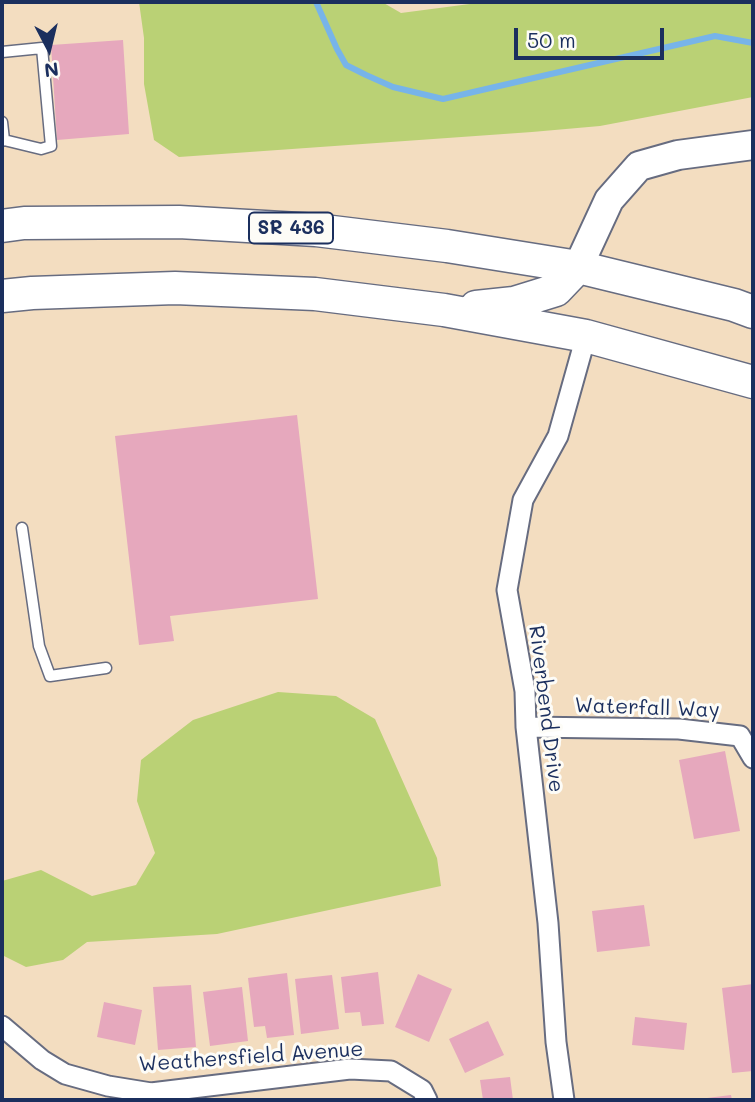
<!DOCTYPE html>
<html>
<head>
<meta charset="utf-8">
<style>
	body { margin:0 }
	#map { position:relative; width:755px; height:1102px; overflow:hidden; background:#f3ddc0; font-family:Mali,sans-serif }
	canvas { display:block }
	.frame { position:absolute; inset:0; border:4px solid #1b2f5e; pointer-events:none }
	.north { position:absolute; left:14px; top:14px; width:70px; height:70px; -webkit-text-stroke:5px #fdfcf7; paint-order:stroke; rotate:173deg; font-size:19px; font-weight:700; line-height:28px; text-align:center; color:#1b2f5e }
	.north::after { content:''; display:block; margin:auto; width:24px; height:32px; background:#1b2f5e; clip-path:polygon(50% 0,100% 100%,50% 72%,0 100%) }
	.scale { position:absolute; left:514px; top:28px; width:150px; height:32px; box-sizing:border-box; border:4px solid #1b2f5e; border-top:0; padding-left:9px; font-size:21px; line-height:24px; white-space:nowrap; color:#1b2f5e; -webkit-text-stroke:5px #fdfcf7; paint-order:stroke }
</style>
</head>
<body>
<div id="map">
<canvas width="755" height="1102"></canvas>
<div class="frame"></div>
<div class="north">N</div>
<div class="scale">50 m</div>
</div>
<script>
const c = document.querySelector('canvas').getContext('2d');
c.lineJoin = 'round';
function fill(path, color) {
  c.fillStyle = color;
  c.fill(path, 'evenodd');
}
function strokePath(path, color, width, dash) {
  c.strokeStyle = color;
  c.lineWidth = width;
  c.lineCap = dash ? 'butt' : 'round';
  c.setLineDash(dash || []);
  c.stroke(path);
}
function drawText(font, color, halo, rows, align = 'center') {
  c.font = font + ' Mali,sans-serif';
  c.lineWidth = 6;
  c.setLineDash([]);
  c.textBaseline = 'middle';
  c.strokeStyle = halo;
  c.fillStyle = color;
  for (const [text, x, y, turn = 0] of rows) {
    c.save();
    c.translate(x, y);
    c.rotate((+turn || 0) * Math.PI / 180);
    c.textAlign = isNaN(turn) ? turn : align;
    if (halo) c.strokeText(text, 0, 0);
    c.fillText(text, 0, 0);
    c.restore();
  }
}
const green = new Path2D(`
	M139 2H382L401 13 485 2H753V97L600 126 532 132 179 157 154 140 144 84V38Z
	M278 692 336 696 375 719 437 858 441 886 217 934 87 942 63 960 26 967 2 955V881L41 870 92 896 136 885 155 853 137 801 141 760 193 720Z`);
const stream = new Path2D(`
	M316 2 337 49 346 65 366 75 393 87 443 99 715 36 753 43`);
const building = new Path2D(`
	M123 40 129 134 57 140 51 45Z
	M297 415 318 599 170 616 174 641 139 645 115 436Z
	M725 751 740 831 694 839 679 760Z
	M644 905 650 946 597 952 592 911Z
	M378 972 384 1024 362 1026 360 1012 345 1013 341 977Z
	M287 973 294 1035 267 1038 265 1026 254 1027 248 978Z
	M418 974 452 989 429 1042 395 1027Z
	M332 975 339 1029 301 1034 295 979Z
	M753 984V1071L732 1073 722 988Z
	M191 985 196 1047 158 1050 153 987Z
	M242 987 248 1041 210 1046 203 992Z
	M104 1002 142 1010 135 1045 97 1037Z
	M635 1017 687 1023 684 1050 632 1045Z
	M488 1021 504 1055 465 1073 449 1039Z
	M510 1077 513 1100H483L480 1080Z
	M731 1095 732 1100H699V1099Z`);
const service = new Path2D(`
	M2 52 42 48 51 146 41 149 4 140 2 141
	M2 122 4 140
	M22 528 39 646 50 676 106 668`);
const minor = new Path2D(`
	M526 727 679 729 740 736 753 758
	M2 1026 42 1060 65 1074 108 1086 151 1093 350 1069 391 1071 422 1090 427 1100
	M564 1100 556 1042 548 923 526 727 525 691 507 590 523 500 558 436 586 336`);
const secondary = new Path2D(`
	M578 267 609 200 639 166 678 155 753 145`);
const primary = new Path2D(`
	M2 226 24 223 179 222 316 230 447 246 578 267 734 305 753 312
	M2 296 32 293 175 288 315 294 444 310 586 336 753 382
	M476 307 514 303 556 290 578 267`);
const shields = [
	[291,228,84]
];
const shieldNames = [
	["SR 436",291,228]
];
const streetNames = [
	["Waterfall Way",647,708,2],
	["Riverbend Drive",546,709,83],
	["Weathersfield Avenue",251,1057,-4]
];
fill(green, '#bad175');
strokePath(stream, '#77b4e9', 6);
fill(building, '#e6a8bd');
strokePath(service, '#676c80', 13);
strokePath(minor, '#676c80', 23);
strokePath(secondary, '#676c80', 32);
strokePath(primary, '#676c80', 35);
strokePath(service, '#fff', 10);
strokePath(minor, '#fff', 19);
strokePath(secondary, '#fff', 28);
strokePath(primary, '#fff', 32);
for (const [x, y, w] of shields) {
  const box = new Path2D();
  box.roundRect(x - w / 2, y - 15.5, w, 31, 5);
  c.fillStyle = '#fdfcf7';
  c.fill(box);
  strokePath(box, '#1b2f5e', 2);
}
drawText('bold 19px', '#1b2f5e', null, shieldNames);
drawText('21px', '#1b2f5e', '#fdfcf7', streetNames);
</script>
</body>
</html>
